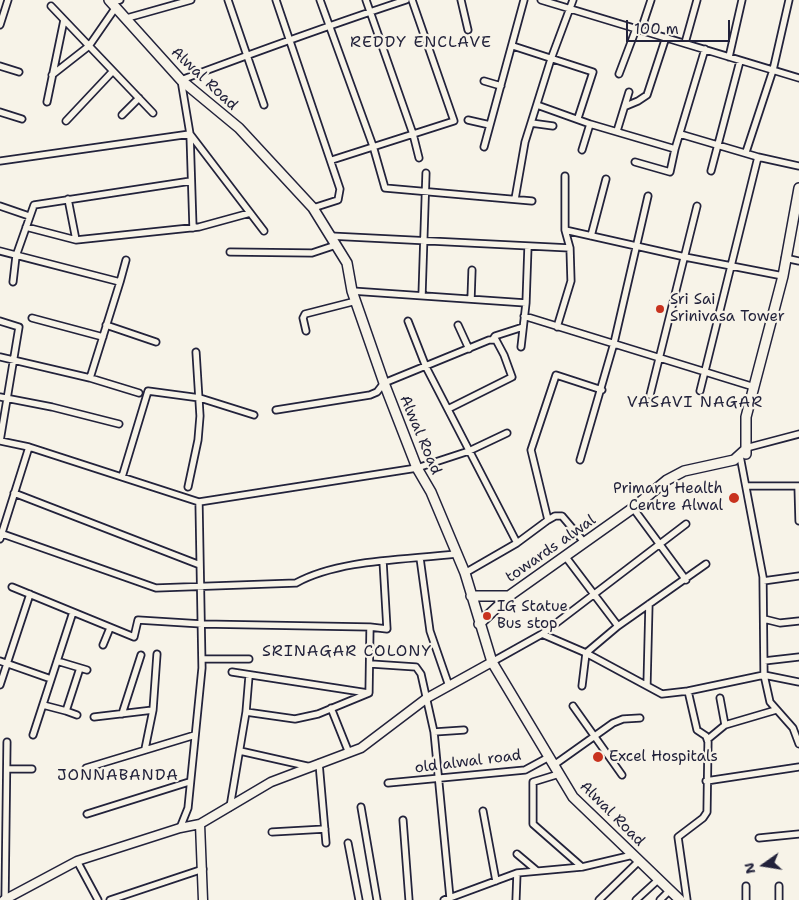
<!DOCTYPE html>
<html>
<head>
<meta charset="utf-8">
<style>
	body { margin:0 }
	#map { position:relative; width:799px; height:900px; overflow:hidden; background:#f7f3e8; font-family:"Shantell Sans",sans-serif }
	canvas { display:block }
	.north { position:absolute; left:739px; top:840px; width:50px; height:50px; -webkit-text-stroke:4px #f7f3e8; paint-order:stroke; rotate:257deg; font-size:14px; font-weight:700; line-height:20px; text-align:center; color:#22223b }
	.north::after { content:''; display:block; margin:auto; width:18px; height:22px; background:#22223b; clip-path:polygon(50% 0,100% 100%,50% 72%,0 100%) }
	.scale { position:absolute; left:626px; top:20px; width:104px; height:22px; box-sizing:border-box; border:2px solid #22223b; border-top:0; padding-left:6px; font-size:15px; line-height:18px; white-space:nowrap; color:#22223b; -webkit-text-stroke:4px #f7f3e8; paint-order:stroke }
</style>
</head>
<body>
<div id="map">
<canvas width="799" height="900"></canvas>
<div class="north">N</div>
<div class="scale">100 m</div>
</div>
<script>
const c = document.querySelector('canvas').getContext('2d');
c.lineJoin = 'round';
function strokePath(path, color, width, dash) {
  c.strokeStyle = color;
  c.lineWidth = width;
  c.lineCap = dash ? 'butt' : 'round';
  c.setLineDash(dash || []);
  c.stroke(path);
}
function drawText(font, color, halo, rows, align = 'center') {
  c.font = font + ' "Shantell Sans",sans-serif';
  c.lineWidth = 4.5;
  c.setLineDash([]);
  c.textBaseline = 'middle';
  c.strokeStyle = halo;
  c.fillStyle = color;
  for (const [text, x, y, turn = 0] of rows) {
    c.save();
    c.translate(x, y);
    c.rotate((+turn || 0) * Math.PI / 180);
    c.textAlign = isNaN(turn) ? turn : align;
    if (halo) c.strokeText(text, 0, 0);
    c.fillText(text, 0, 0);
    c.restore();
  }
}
const minor = new Path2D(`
	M228 0 264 105
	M276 0 340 189 338 200 313 208
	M320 0 373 146 385 188 532 201
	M366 0 413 134 419 158
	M461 0 468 30
	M541 0 799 78
	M111 2 120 0
	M51 6 153 113
	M127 18 191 0
	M0 25 8 0
	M641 30 651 0
	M685 43 697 0
	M513 46 593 72 578 118
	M729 57 742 0
	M0 66 19 72
	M619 74 636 29
	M52 75 89 46 116 7
	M484 81 501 86
	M47 102 64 20
	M537 105 590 124 675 149
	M626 106 638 101 647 95 666 37
	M0 112 22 119
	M122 115 139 98
	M468 120 490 125
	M66 121 113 71
	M531 123 553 126
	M617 131 629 92
	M190 134 264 231
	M680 134 758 157 799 166
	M484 147 524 0
	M582 150 590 124
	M746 152 773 70 789 0
	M332 160 454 121 412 0
	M0 161 190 134
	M635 162 670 172 675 149 705 49
	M711 171 740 61
	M68 199 76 240
	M515 199 525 142 551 59 573 0
	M0 206 29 216
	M26 227 76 240 199 227 250 213
	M193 228 190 134 181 80C256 52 330 25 406 0
	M565 230 685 257 783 276
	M330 236 570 248
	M591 236 606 179
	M0 251 120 282 90 378 139 393
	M230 252 312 253 336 245
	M785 258 799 261
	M13 282 16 256 34 205 191 181
	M120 282 126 260
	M352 291 526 303
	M422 295 426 173
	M471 299 472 270
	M524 316 754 387
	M32 318 103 337
	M0 321 19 327 0 441
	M408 321 426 367 517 543
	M106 325 156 342
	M458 325 469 349
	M557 327 571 281 570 248 565 230V176
	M306 331 303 318 305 314 356 301
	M493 339 495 336 523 327
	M521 347 526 303 528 246
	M0 357 90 378
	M700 391 758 157
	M650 395 697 206
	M0 397 52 407 119 424
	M276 410 370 395 377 392 384 383 489 340H496L504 355 512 377 448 409
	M0 441 29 447 199 502 417 468 469 451 507 433
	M746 448 799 434
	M740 456 763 577 764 675 799 682
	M580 460 614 343 648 196
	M122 477 148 391 200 398 254 415
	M746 486H799
	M798 486 799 521
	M188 487 198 440 200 416 196 352
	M14 493 200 565
	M633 508 686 580
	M548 520 555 516H562L584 542
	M686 524 542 634 586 653 662 694 688 691
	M0 533 156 588 296 583C340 559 406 560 456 554
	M0 539 29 447
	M565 556 618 626
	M420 558 430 631 449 686
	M465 573 517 543 548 520 531 450 556 375 602 390
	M763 581 799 576
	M12 587 134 637 138 620 202 624 370 627
	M764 619 780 623 799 621
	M103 645 110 628
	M202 659H249
	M0 661 51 679
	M57 661 87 670
	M764 661 799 657
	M492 662 542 634
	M371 664 416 667 421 674 434 732 450 898
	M232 672 368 693
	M0 685 30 594
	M647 685 649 604
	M582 686 586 653 618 626 706 564
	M720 698 725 725
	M43 705 66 711 80 668
	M573 706 622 775
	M331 708 349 753
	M66 711 77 715
	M246 712 295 719 318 714 369 693 370 627 387 629 383 561
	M122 714 141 655
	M94 717 153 710
	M434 732 464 730
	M33 735 73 612
	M708 739 725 725 776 710
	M145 749 153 710 157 654
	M240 751 311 767
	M319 763 326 843
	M554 765 613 723 623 719 640 718
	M86 768 195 735
	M7 769H32
	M559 774 533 782V824L582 867
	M706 781 799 767
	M388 783 525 770 549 757
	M230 807 246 712 249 676
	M361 807 377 900
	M483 811 496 881
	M87 814 189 782
	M403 820 409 900
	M180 828 188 808 202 668 199 502
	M272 832 325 829
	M759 838 799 834
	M348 843 359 900
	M517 854 536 870
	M77 861 98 900
	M746 886V900
	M5 900 7 742
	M110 900 203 869
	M444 900 517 873 582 867 633 855
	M516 900 517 873
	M599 900 639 861
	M636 900 659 879
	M660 900 670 890
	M687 900 678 837 703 818 707 812 708 742 706 736 697 730 688 691 764 675 770 702 793 728 799 744
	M779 900V886`);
const tertiary = new Path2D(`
	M200 824 203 900
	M4 900 77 861 180 828 200 824 271 782 361 748 427 698 492 662`);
const secondary = new Path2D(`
	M109 0 181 80 239 128 313 208 347 263 352 291 384 383 417 468 431 492 465 573 492 662 573 797 680 900
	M746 454V417L783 276 799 188
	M471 596H509
	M479 624 509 596 633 508 667 480 684 471 734 460 745 450`);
const markers = [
	[660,309,5,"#c8321e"],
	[734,498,6,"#c8321e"],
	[487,616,5,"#c8321e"],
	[598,757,6,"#c8321e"]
];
const streetNames = [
	["Alwal Road",204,79,43],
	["Alwal Road",420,435,67],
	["towards alwal",551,549,-35],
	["old alwal road",468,762,-7],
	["Alwal Road",612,814,45]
];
const poiNames = [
	["Sri Sai",670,300],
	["Srinivasa Tower",670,317],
	["Primary Health",723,489,"right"],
	["Centre Alwal",723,506,"right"],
	["IG Statue",497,607],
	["Bus stop",497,624],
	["Excel Hospitals",609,757]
];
const neighbourhoodNames = [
	["REDDY ENCLAVE",421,43],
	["VASAVI NAGAR",695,403],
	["SRINAGAR COLONY",347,652],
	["JONNABANDA",118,776]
];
strokePath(minor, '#22223b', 9);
strokePath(tertiary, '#22223b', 11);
strokePath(secondary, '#22223b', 12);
strokePath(minor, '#f7f3e8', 5.5);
strokePath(tertiary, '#f7f3e8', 8);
strokePath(secondary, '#f7f3e8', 9);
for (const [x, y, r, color] of markers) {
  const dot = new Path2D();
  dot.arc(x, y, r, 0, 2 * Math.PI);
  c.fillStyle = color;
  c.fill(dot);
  strokePath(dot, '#f7f3e8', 2);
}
drawText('15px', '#22223b', '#f7f3e8', streetNames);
drawText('15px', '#22223b', '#f7f3e8', poiNames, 'left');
c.letterSpacing = '1px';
drawText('16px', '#22223b', '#f7f3e8', neighbourhoodNames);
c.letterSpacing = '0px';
</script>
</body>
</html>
